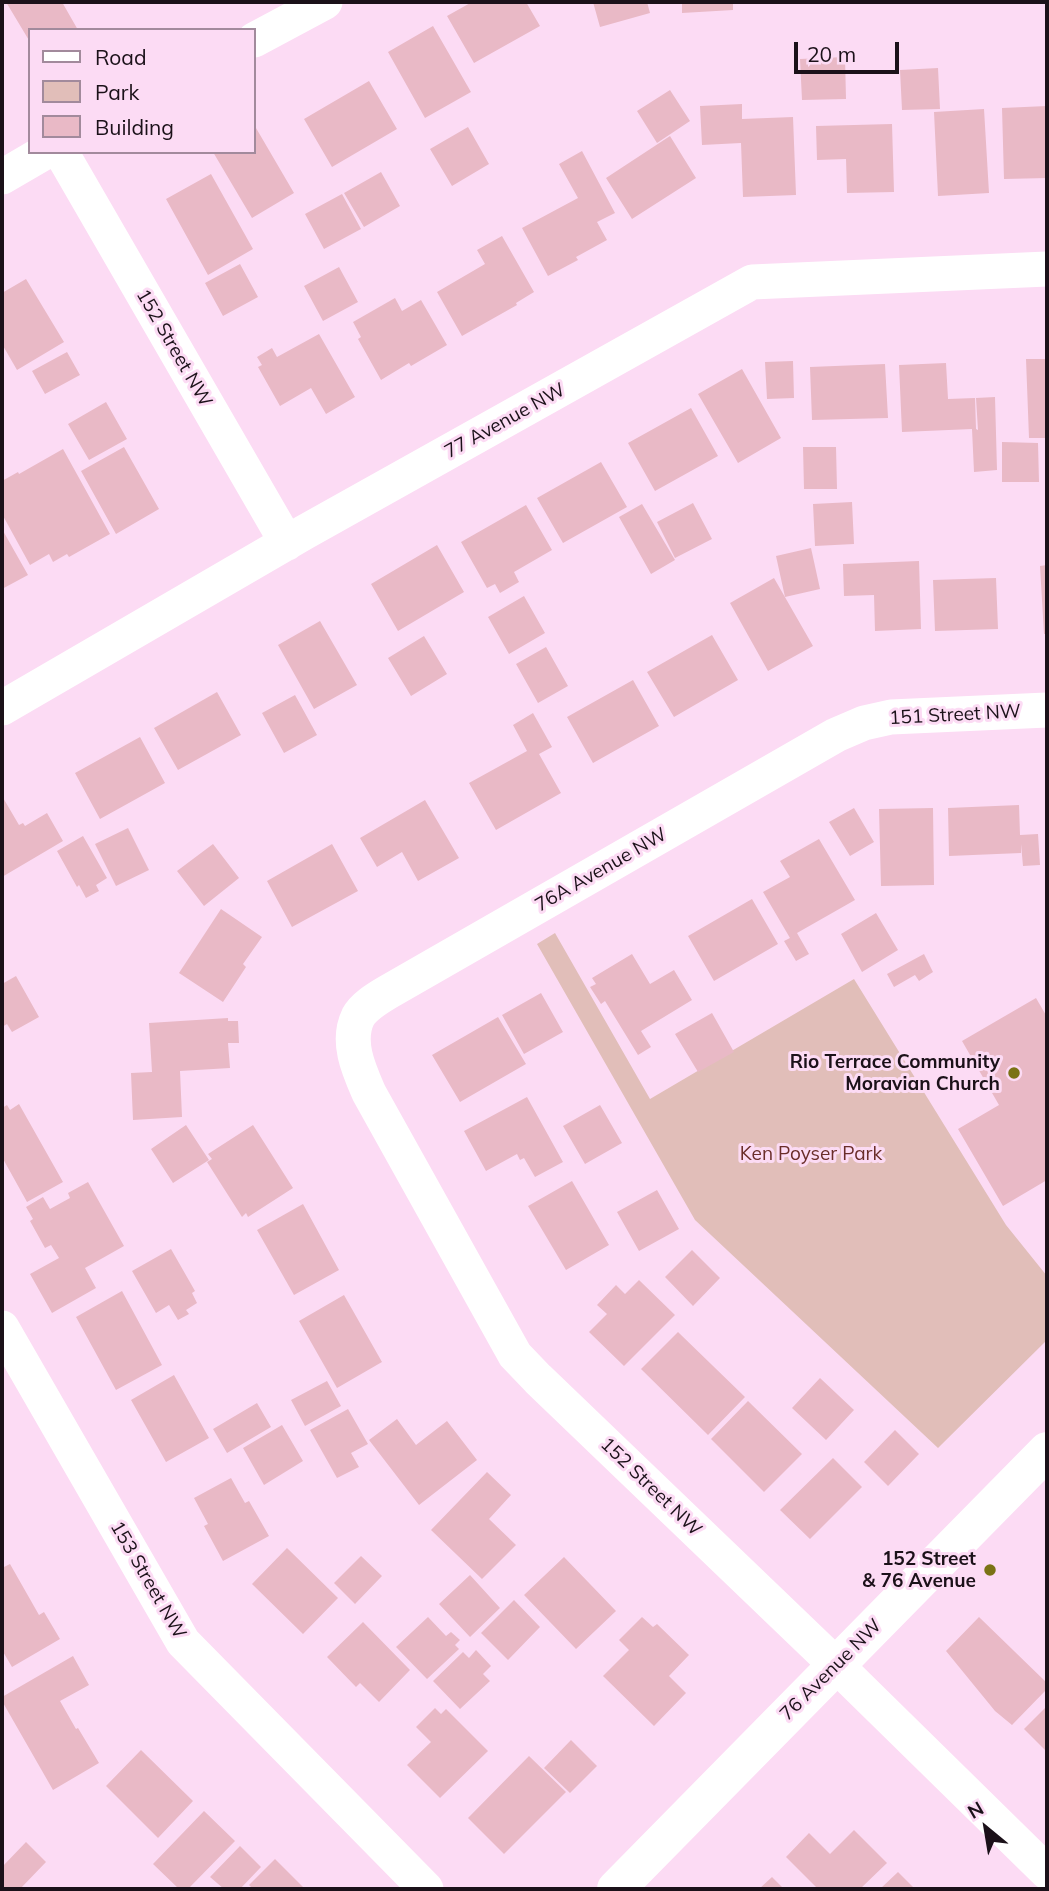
<!DOCTYPE html>
<html>
<head>
<meta charset="utf-8">
<style>
	body { margin:0 }
	#map { position:relative; width:1049px; height:1891px; overflow:hidden; background:#fcdbf4; font-family:Mulish,sans-serif }
	canvas { display:block }
	.frame { position:absolute; inset:0; border:4px solid #1b1119; pointer-events:none }
	.legend { position:absolute; left:28px; top:28px; width:228px; height:126px; box-sizing:border-box; background:#fcdbf4; border:2px solid #a28a9c; margin:0; padding:9px 12px; list-style:none; font-size:21px; color:#1b1119 }
	.legend li { display:flex; align-items:center; gap:14px; height:35px }
	.legend b { width:35px; border:2px solid #a28a9c }
	.north { position:absolute; left:951px; top:1793px; width:70px; height:70px; -webkit-text-stroke:5px #fcdbf4; paint-order:stroke; rotate:330deg; font-size:19px; font-weight:700; line-height:28px; text-align:center; color:#1b1119 }
	.north::after { content:''; display:block; margin:auto; width:24px; height:32px; background:#1b1119; clip-path:polygon(50% 0,100% 100%,50% 72%,0 100%) }
	.scale { position:absolute; left:794px; top:42px; width:105px; height:32px; box-sizing:border-box; border:4px solid #1b1119; border-top:0; padding-left:9px; font-size:21px; line-height:24px; white-space:nowrap; color:#1b1119; -webkit-text-stroke:5px #fcdbf4; paint-order:stroke }
</style>
</head>
<body>
<div id="map">
<canvas width="1049" height="1891"></canvas>
<div class="frame"></div>
<ul class="legend">
<li><b style="height:9px;background:#fff"></b>Road</li>
<li><b style="height:19px;background:#e1beb9"></b>Park</li>
<li><b style="height:19px;background:#e9b9c6"></b>Building</li>
</ul>
<div class="north">N</div>
<div class="scale">20 m</div>
</div>
<script>
const c = document.querySelector('canvas').getContext('2d');
c.lineJoin = 'round';
function fill(path, color) {
  c.fillStyle = color;
  c.fill(path, 'evenodd');
}
function strokePath(path, color, width, dash) {
  c.strokeStyle = color;
  c.lineWidth = width;
  c.lineCap = dash ? 'butt' : 'round';
  c.setLineDash(dash || []);
  c.stroke(path);
}
function drawText(font, color, halo, rows, align = 'center') {
  c.font = font + ' Mulish,sans-serif';
  c.lineWidth = 6;
  c.setLineDash([]);
  c.textBaseline = 'middle';
  c.strokeStyle = halo;
  c.fillStyle = color;
  for (const [text, x, y, turn = 0] of rows) {
    c.save();
    c.translate(x, y);
    c.rotate((+turn || 0) * Math.PI / 180);
    c.textAlign = isNaN(turn) ? turn : align;
    if (halo) c.strokeText(text, 0, 0);
    c.fillText(text, 0, 0);
    c.restore();
  }
}
const green = new Path2D(`
	M555 933 650 1099 854 979 1006 1225 1047 1276V1340L938 1448 695 1220 537 944Z`);
const building = new Path2D(`
	M6 2H62L78 30H30V42Z
	M472 2H526L540 26 474 63 447 16Z
	M593 2H647L650 13 600 27Z
	M682 2H733V10L682 13Z
	M433 26 471 92 425 118 388 52Z
	M845 57 846 99 802 100 800 59Z
	M938 68 940 109 902 110 900 70Z
	M369 81 397 129 332 167 304 119Z
	M670 90 690 121 657 143 637 111Z
	M742 104V119L793 117 796 195 743 197 741 143 702 145 700 106Z
	M1047 106V178L1004 179 1002 108Z
	M984 109 989 193 938 196 934 112Z
	M892 124 894 192 847 193 846 159 817 160 816 126Z
	M468 127 489 164 452 186 430 149Z
	M256 128 294 193 252 218 213 152H254V129Z
	M670 136 696 178 632 219 606 178Z
	M582 151 615 213 597 222 607 240 576 257 578 260 548 276 522 228 578 198 559 164Z
	M381 172 400 206 364 227 344 193Z
	M211 174 253 249 208 275 166 199Z
	M342 194 361 229 324 249 305 214Z
	M502 236 534 292 516 303 517 305 462 336 437 292 485 264 477 250Z
	M240 264 258 297 223 316 205 283Z
	M339 267 358 302 323 321 304 286Z
	M26 279 64 342 17 370 2 344V293Z
	M395 298 402 311 421 300 447 345 411 366 409 363 381 380 358 339 361 337 353 322Z
	M319 334 355 397 326 414 311 388 280 406 258 367 262 365 257 357 272 348 277 357Z
	M67 352 80 375 45 394 32 371Z
	M1026 359H1047V438H1029Z
	M793 361 794 398 767 399 765 362Z
	M946 363 948 399 975 398 976 429 978 430 976 398 995 397 997 470 974 472 972 429 902 432 899 365Z
	M885 364 888 418 812 420 810 367Z
	M742 369 781 438 738 463 698 394Z
	M106 402 127 439 89 460 68 424Z
	M691 408 718 456 655 491 628 443Z
	M1002 442 1038 443 1039 482H1002Z
	M124 447 159 509 116 534 81 471Z
	M803 447H836L837 489H804Z
	M63 449 110 534 69 557 67 554 53 562 49 554 30 565 2 514V481L18 472 19 474Z
	M601 462 627 507 563 543 537 498Z
	M852 502 854 544 815 546 813 504Z
	M693 503 712 539 675 558 657 522Z
	M642 504 675 560 651 574 619 517Z
	M526 505 552 550 514 572 519 582 500 593 495 584 487 588 461 542Z
	M2 529 28 575 2 589Z
	M437 545 464 592 398 631 371 584Z
	M811 548 820 589 785 597 776 556Z
	M919 561 921 629 875 631 874 595 844 596 843 564Z
	M1047 565V634H1044L1040 566Z
	M774 578 813 646 768 671 730 603Z
	M996 578 998 629 935 631 933 580Z
	M524 596 545 633 509 654 488 617Z
	M320 621 357 685 314 709 278 645Z
	M712 635 738 680 674 717 647 672Z
	M424 636 447 674 411 696 388 658Z
	M546 647 568 686 538 703 516 664Z
	M633 680 659 726 593 763 567 717Z
	M217 692 241 735 178 770 154 728Z
	M295 695 317 735 284 753 262 713Z
	M533 713 552 747 539 754 561 793 496 830 469 783 527 751 513 725Z
	M140 737 165 783 100 819 75 773Z
	M2 796 19 825 23 823 25 826 47 813 63 841 2 877Z
	M425 800 459 858 418 881 402 852 377 867 360 838Z
	M1019 805 1020 835 1038 834 1040 865 1023 866 1021 844V853L949 856 948 808Z
	M854 808 874 842 850 856 829 822Z
	M933 808 934 885 881 886 879 809Z
	M128 828 149 870 116 886 95 844Z
	M83 836 107 878 96 885 99 891 86 898 79 885 77 887 57 851Z
	M819 839 855 900 797 933 809 954 796 961 784 941 790 938 763 892 790 877 780 861Z
	M213 844 239 878 204 906 177 871Z
	M332 844 358 891 292 927 267 881Z
	M752 899 778 944 714 981 688 936Z
	M221 909 262 937 243 964 246 967 223 1002 179 973Z
	M876 913 898 950 862 972 841 934Z
	M632 954 650 984 674 970 692 1000 641 1031 651 1047 638 1055 605 1001 601 1004 590 987 596 984 592 978Z
	M924 954 933 972 919 981 915 975 894 987 887 974Z
	M16 976 39 1017 12 1032 7 1024 2 1027V984Z
	M541 993 563 1032 524 1054 502 1015Z
	M1036 998 1047 1017V1180L1003 1206 958 1129 999 1105 962 1041Z
	M712 1013 734 1052 698 1072 675 1034Z
	M498 1017 526 1064 460 1102 432 1055Z
	M228 1018V1021H238L239 1043H228L230 1068 180 1071 182 1117 133 1120 131 1073 152 1072 149 1023Z
	M527 1097 563 1162 535 1177 524 1158 520 1160 517 1154 486 1171 464 1131Z
	M19 1104 63 1182 27 1202 2 1157V1108L7 1105 10 1110Z
	M600 1105 622 1143 585 1164 563 1126Z
	M186 1125 209 1160 173 1183 151 1149Z
	M253 1125 293 1188 248 1217 246 1213 242 1217 207 1162 212 1159 208 1154Z
	M572 1181 609 1245 566 1270 528 1206Z
	M88 1182 124 1246 85 1268 96 1288 52 1313 30 1274 59 1258 51 1245 45 1248 30 1221 33 1219 26 1207 43 1197 50 1209 70 1198 68 1193Z
	M657 1190 679 1229 639 1251 617 1212Z
	M303 1204 339 1270 294 1295 257 1230Z
	M171 1249 195 1291 192 1293 197 1303 186 1310 189 1314 178 1320 169 1305 156 1313 132 1271Z
	M692 1250 720 1278 693 1306 665 1277Z
	M639 1280 675 1315 624 1366 589 1332 607 1314 597 1305 616 1285 625 1294Z
	M122 1291 162 1365 116 1390 76 1317Z
	M344 1295 382 1362 337 1388 299 1321Z
	M678 1332 745 1397 708 1435 641 1369Z
	M174 1375 209 1438 166 1462 131 1400Z
	M820 1378 854 1410 826 1440 792 1408Z
	M327 1381 341 1406 305 1426 291 1400Z
	M748 1401 802 1454 764 1492 711 1439Z
	M257 1403 271 1427 227 1453 213 1429Z
	M348 1409 368 1444 351 1453 359 1467 337 1478 310 1430Z
	M397 1419 416 1445 447 1421 477 1460 419 1505 369 1440Z
	M282 1425 303 1461 264 1485 243 1448Z
	M895 1430 919 1454 888 1486 864 1462Z
	M833 1458 862 1487 810 1539 780 1510Z
	M487 1472 511 1495 489 1519 516 1545 482 1579 431 1530Z
	M231 1478 245 1503 249 1501 269 1536 223 1561 204 1526 208 1524 194 1498Z
	M287 1548 338 1598 303 1634 252 1584Z
	M361 1556 382 1576 355 1604 334 1583Z
	M564 1557 616 1611 576 1649 524 1595Z
	M10 1564 39 1615 44 1612 60 1639 12 1667 2 1650V1568Z
	M470 1575 500 1608 470 1637 439 1604Z
	M514 1600 540 1627 508 1660 481 1633Z
	M428 1617 446 1636 451 1632 460 1640 455 1645 459 1649 427 1679 396 1647Z
	M642 1617 653 1627 657 1624 689 1655 669 1676 686 1693 654 1726 603 1676 629 1650 619 1640Z
	M979 1617 1047 1683V1689L1012 1725 995 1711 946 1651Z
	M363 1622 410 1670 379 1702 360 1683 356 1687 327 1657Z
	M476 1650 491 1666 483 1674 490 1681 460 1709 433 1681 463 1652 469 1658Z
	M73 1656 89 1685 60 1701 76 1729 78 1728 99 1763 53 1790 2 1701V1697Z
	M1047 1706V1752L1024 1729Z
	M435 1708 441 1714 446 1709 488 1751 440 1798 407 1765 431 1742 416 1727Z
	M571 1740 597 1766 570 1793 544 1768Z
	M141 1750 193 1801 158 1838 106 1786Z
	M529 1756 566 1792 504 1854 468 1818Z
	M204 1811 235 1841 188 1889H179L153 1864Z
	M854 1830 887 1863 860 1889H818L786 1857 809 1833 830 1854Z
	M26 1842 46 1862 20 1889H2V1867Z
	M240 1846 261 1867 240 1889H224L210 1877Z
	M275 1859 305 1889H253L249 1885Z
	M898 1872 915 1889H880Z
	M772 1877 784 1889H759Z`);
const street = new Path2D(`
	M254 40 325 2
	M61 152 287 543
	M2 177 45 152
	M2 708 305 532 752 282 1047 269
	M1047 710 891 717 864 723 836 735 388 992C378 998 364 1006 358 1017 346 1042 359 1070 369 1093L515 1355 538 1379 836 1665 1047 1872
	M2 1328 183 1642 426 1889`);
const secondary = new Path2D(`
	M616 1889 1047 1451`);
const markers = [
	[1014,1073,7,"#7a7214"],
	[990,1570,7,"#7a7214"]
];
const streetNames = [
	["152 Street NW",174,348,60],
	["77 Avenue NW",505,421,-29],
	["151 Street NW",955,715,-3],
	["76A Avenue NW",601,870,-30],
	["152 Street NW",651,1487,44],
	["153 Street NW",148,1580,60],
	["76 Avenue NW",831,1670,-45]
];
const poiNames = [
	["Rio Terrace Community",1000,1062],
	["Moravian Church",1000,1084],
	["152 Street",976,1559],
	["& 76 Avenue",976,1581]
];
const parkNames = [
	["Ken Poyser Park",811,1154]
];
fill(green, '#e1beb9');
fill(building, '#e9b9c6');
strokePath(street, '#fff', 35);
strokePath(secondary, '#fff', 38);
for (const [x, y, r, color] of markers) {
  const dot = new Path2D();
  dot.arc(x, y, r, 0, 2 * Math.PI);
  c.fillStyle = color;
  c.fill(dot);
  strokePath(dot, '#fcdbf4', 2.5);
}
drawText('19px', '#1b1119', '#fcdbf4', streetNames);
drawText('bold 19px', '#1b1119', '#fcdbf4', poiNames, 'right');
drawText('19px', '#6a2d29', '#fcdbf4', parkNames);
</script>
</body>
</html>
